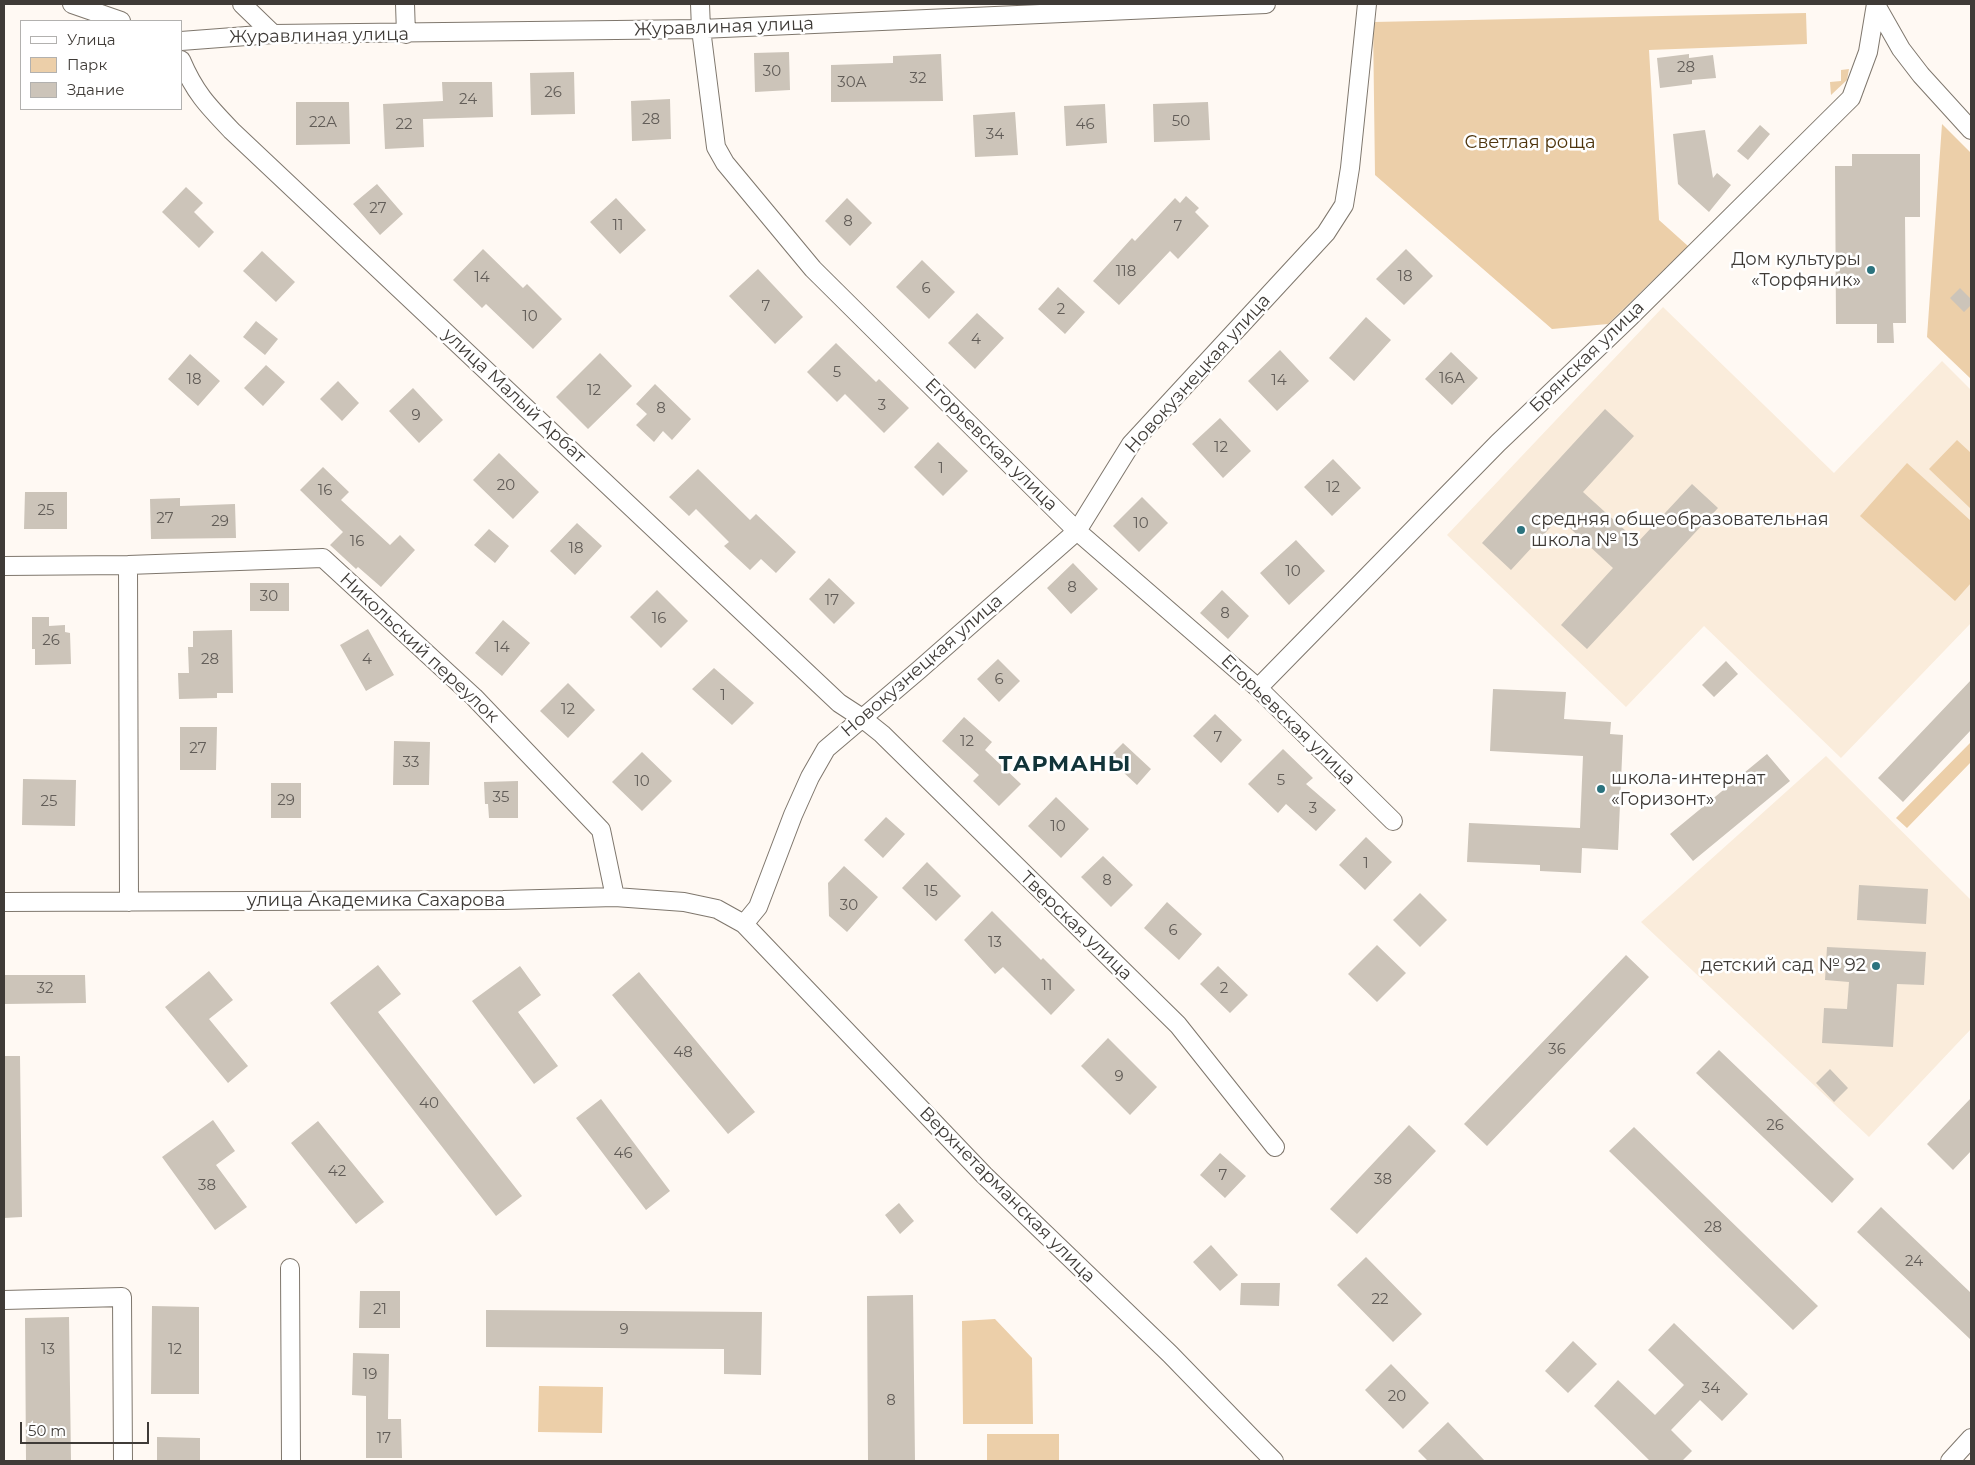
<!DOCTYPE html>
<html>
<head>
<meta charset="utf-8">
<style>
	body { margin:0 }
	#map { position:relative; width:1975px; height:1465px; overflow:hidden; background:#fff9f3; font-family:Montserrat,sans-serif }
	canvas { display:block }
	.frame { position:absolute; inset:0; border:5px solid #3f3b37; pointer-events:none }
	.legend { position:absolute; left:20px; top:20px; width:162px; height:90px; box-sizing:border-box; background:#fff; border:1px solid #b2b1af; margin:0; padding:6px 9px; list-style:none; font-size:15px; color:#3f3b37 }
	.legend li { display:flex; align-items:center; gap:10px; height:25px }
	.legend b { width:25px; border:1px solid #b2b1af }
	.scale { position:absolute; left:20px; top:1422px; width:129px; height:22px; box-sizing:border-box; border:2px solid #3f3b37; border-top:0; padding-left:6px; font-size:15px; line-height:18px; white-space:nowrap; color:#3f3b37; -webkit-text-stroke:4px #fff; paint-order:stroke }
</style>
</head>
<body>
<div id="map">
<canvas width="1975" height="1465"></canvas>
<div class="frame"></div>
<ul class="legend">
<li><b style="height:6px;background:#fff"></b>Улица</li>
<li><b style="height:14px;background:#eccfa9"></b>Парк</li>
<li><b style="height:14px;background:#ccc4b9"></b>Здание</li>
</ul>
<div class="scale">50 m</div>
</div>
<script>
const c = document.querySelector('canvas').getContext('2d');
c.lineJoin = 'round';
function fill(path, color) {
  c.fillStyle = color;
  c.fill(path, 'evenodd');
}
function strokePath(path, color, width, dash) {
  c.strokeStyle = color;
  c.lineWidth = width;
  c.lineCap = dash ? 'butt' : 'round';
  c.setLineDash(dash || []);
  c.stroke(path);
}
function drawText(font, color, halo, rows, align = 'center') {
  c.font = font + ' Montserrat,sans-serif';
  c.lineWidth = 5;
  c.setLineDash([]);
  c.textBaseline = 'middle';
  c.strokeStyle = halo;
  c.fillStyle = color;
  for (const [text, x, y, turn = 0] of rows) {
    c.save();
    c.translate(x, y);
    c.rotate((+turn || 0) * Math.PI / 180);
    c.textAlign = isNaN(turn) ? turn : align;
    if (halo) c.strokeText(text, 0, 0);
    c.fillText(text, 0, 0);
    c.restore();
  }
}
const built = new Path2D(`
	M1663 307 1834 473 1942 361 1971 390V623L1841 758 1704 626 1626 707 1447 535Z
	M1826 756 1971 900V1029L1869 1137 1641 922Z`);
const green = new Path2D(`
	M1806 13 1807 44 1649 50 1659 220 1688 246 1608 324 1552 329 1375 175 1373 22Z
	M1849 69 1847 80 1831 95 1830 82 1841 81V70Z
	M1942 124 1971 153V379L1927 337Z
	M1957 440 1971 453V509L1929 469Z
	M1907 463 1971 521V583L1955 601 1860 516Z
	M1971 742V762L1907 828 1896 818Z
	M995 1319 1032 1358 1033 1424H963L962 1321Z
	M539 1386 603 1387 602 1433 538 1432Z
	M987 1434H1059V1461H987Z`);
const building = new Path2D(`
	M789 52 790 90 755 92 754 53Z
	M941 54 943 101 831 102V65L893 63V56Z
	M1689 54V58L1713 55 1716 78 1692 80V84L1660 88 1657 58Z
	M574 72 575 114 531 115 530 73Z
	M442 82H492L493 117 423 119 424 147 385 149 383 104 443 101Z
	M670 99 671 139 632 141 631 101Z
	M296 102H349L350 144 296 145Z
	M1208 102 1210 140 1154 142 1153 104Z
	M1105 104 1107 143 1066 146 1064 106Z
	M1015 112 1018 155 975 157 973 115Z
	M1760 125 1770 134 1748 160 1737 151Z
	M1705 130 1713 178 1717 173 1731 185 1709 212 1678 184 1673 134Z
	M1852 154H1920V217H1905L1906 323H1893L1894 343H1877V324H1836L1835 166H1852Z
	M377 184 403 214 380 235 353 204Z
	M186 187 203 203 194 212 214 232 199 248 162 212Z
	M1186 196 1199 208 1195 212 1209 226 1178 259 1170 251 1119 305 1093 281 1132 238 1135 241 1175 198 1180 203Z
	M616 198 646 230 620 254 590 222Z
	M847 198 872 223 850 246 825 221Z
	M483 249 523 288 527 284 562 319 533 349 486 304 482 308 453 280Z
	M1406 249 1433 276 1404 305 1376 279Z
	M262 251 295 282 276 302 243 271Z
	M922 260 955 292 929 319 896 287Z
	M758 269 803 317 775 344 729 296Z
	M1058 287 1085 312 1065 334 1038 309Z
	M1960 288 1971 299V305L1964 312 1950 298Z
	M977 313 1004 338 975 369 948 343Z
	M1366 317 1391 340 1354 381 1329 358Z
	M256 321 278 339 265 355 243 337Z
	M836 343 876 382 879 379 909 408 884 433 845 394 837 402 807 372Z
	M1280 350 1309 381 1277 411 1248 381Z
	M1451 352 1478 378 1452 405 1425 379Z
	M600 353 632 386 588 429 556 397Z
	M190 354 220 381 198 406 168 379Z
	M266 365 285 382 263 406 244 388Z
	M338 381 359 403 342 421 320 399Z
	M655 384 691 419 672 440 663 431 654 442 636 425 647 414 636 404Z
	M413 388 443 420 419 443 389 411Z
	M1605 409 1634 436 1583 492 1638 542 1692 484 1718 508 1587 649 1561 625 1613 568 1559 518 1511 570 1482 543Z
	M1220 418 1251 451 1223 478 1192 444Z
	M938 442 968 471 943 496 914 467Z
	M499 453 539 492 513 519 473 480Z
	M1333 459 1361 488 1332 516 1304 487Z
	M323 467 349 492 341 500 390 545 400 535 415 550 381 587 358 567 356 569 330 545 343 532 300 490Z
	M698 469 750 520 756 514 796 552 776 573 761 559 750 570 724 546 729 542 696 509 689 516 669 497Z
	M25 492H67V529H24Z
	M1142 497 1168 523 1139 552 1113 526Z
	M180 498V506L235 504 236 538 151 539 150 499Z
	M577 523 602 546 575 575 550 551Z
	M489 529 509 546 495 563 474 545Z
	M1296 540 1325 571 1289 605 1260 573Z
	M1073 563 1098 589 1071 614 1047 588Z
	M829 578 855 603 834 624 809 599Z
	M250 583H289V611H250Z
	M657 590 688 621 661 648 630 617Z
	M1222 590 1249 616 1228 639 1200 613Z
	M32 617H49V626L65 625V632L70 633 71 664 35 665V649H32Z
	M503 620 530 643 502 676 475 653Z
	M368 629 394 675 366 691 340 645Z
	M232 630 233 693H217V698L179 699 178 673H189L188 647H193V631Z
	M998 659 1020 681 999 702 977 679Z
	M1726 661 1738 674 1714 697 1702 685Z
	M714 668 754 703 732 725 692 689Z
	M1971 680V730L1903 802 1878 778Z
	M568 683 595 710 568 738 540 711Z
	M1493 689 1566 692 1564 719 1611 722 1610 734 1623 735 1618 850 1582 848 1581 873 1540 871V865L1467 862 1469 823 1580 828 1583 756 1490 751Z
	M1215 714 1242 740 1221 763 1193 736Z
	M964 717 992 742 985 750 1021 784 999 806 973 781 979 775 942 741Z
	M180 727H217L216 770H180Z
	M394 741 430 742 429 785H393Z
	M1123 743 1151 769 1137 785 1108 758Z
	M1283 749 1313 778 1306 784 1336 810 1316 831 1286 804 1278 813 1248 784Z
	M642 752 672 781 642 811 612 782Z
	M1767 754 1790 781 1693 861 1670 834Z
	M23 779 76 780 75 826 22 825Z
	M518 781V818H489L488 804H485L484 782Z
	M271 783H301V818H271Z
	M1056 797 1089 829 1061 858 1028 826Z
	M886 817 905 834 883 858 864 840Z
	M1366 837 1392 862 1365 890 1339 865Z
	M1103 856 1133 885 1111 907 1081 877Z
	M927 862 961 896 936 921 902 888Z
	M844 866 878 897 847 932 829 916 828 883Z
	M1859 885 1928 889 1926 924 1857 920Z
	M1420 893 1447 920 1420 947 1393 920Z
	M1167 902 1202 934 1179 960 1144 928Z
	M992 911 1041 960 1043 958 1075 990 1051 1015 1003 967 995 974 964 940Z
	M1377 945 1406 973 1377 1002 1348 974Z
	M1827 947 1926 952 1924 985 1897 984 1893 1047 1822 1043 1824 1008 1847 1009 1849 982 1825 980Z
	M1626 955 1649 977 1487 1146 1464 1124Z
	M378 965 401 994 378 1012 522 1196 496 1216 330 1003Z
	M520 966 541 995 518 1012 558 1066 534 1084 472 1001Z
	M1218 966 1248 995 1230 1013 1200 984Z
	M209 971 233 1000 209 1019 248 1066 228 1083 165 1007Z
	M639 972 755 1112 728 1134 612 995Z
	M4 975H85L86 1003 4 1004Z
	M1108 1038 1157 1087 1130 1115 1081 1066Z
	M1719 1050 1854 1179 1832 1203 1696 1073Z
	M4 1056H20L22 1217 4 1218Z
	M1830 1069 1848 1088 1834 1102 1816 1083Z
	M1971 1098V1151L1953 1170 1927 1144Z
	M601 1099 670 1191 646 1210 576 1118Z
	M213 1120 235 1151 216 1165 247 1207 215 1230 162 1157Z
	M318 1121 384 1202 356 1224 291 1143Z
	M1409 1125 1436 1151 1357 1234 1330 1209Z
	M1634 1127 1818 1306 1793 1330 1609 1151Z
	M1220 1153 1246 1176 1225 1198 1200 1175Z
	M899 1203 914 1221 900 1234 885 1215Z
	M1881 1207 1971 1293V1340L1857 1232Z
	M1211 1245 1238 1275 1220 1291 1193 1262Z
	M1366 1257 1422 1314 1393 1342 1337 1285Z
	M1241 1283H1280L1279 1306 1240 1305Z
	M360 1291H400V1328H359Z
	M913 1295 915 1461H868L867 1296Z
	M152 1306 199 1307V1394H151Z
	M486 1310 762 1312 761 1375 724 1374V1349L486 1347Z
	M69 1317 71 1461H26L25 1318Z
	M1674 1323 1748 1394 1722 1421 1700 1400 1671 1430 1692 1451 1682 1461H1650L1594 1406 1618 1380 1655 1415 1684 1385 1648 1350Z
	M1573 1341 1597 1364 1568 1393 1545 1371Z
	M353 1353 389 1354 388 1419H401L402 1458H366V1396L352 1395Z
	M1391 1364 1429 1403 1403 1429 1365 1390Z
	M1448 1422 1485 1461H1428L1418 1451Z
	M157 1437 200 1438V1461H157Z`);
const minor = new Path2D(`
	M72 4 121 21
	M242 4 273 34
	M405 4 406 34
	M700 4 701 29 716 147 725 163 813 269 1077 531 1258 688 1393 821
	M1876 5 1901 49 1921 75 1971 130
	M181 41 273 34 701 29 1266 4
	M181 60C195 93 208 106 232 131L839 703 862 718 882 734 1178 1025 1275 1147
	M128 565 129 902
	M4 566 128 565 323 558 474 697 601 830 615 897
	M1258 688 1498 443 1629 318 1851 98 1868 52 1876 4
	M4 902 503 900 615 897 684 902 717 909 744 924 984 1175 1170 1354 1274 1461
	M744 924 758 907 793 815 810 777 826 749 919 670 1077 531 1131 444 1326 233 1344 205 1350 168 1367 4
	M290 1268 291 1461
	M4 1300 122 1297 123 1461
	M1950 1461 1971 1438`);
const markers = [
	[1871,270,5,"#2b737e"],
	[1521,530,5,"#2b737e"],
	[1601,789,5,"#2b737e"],
	[1876,966,5,"#2b737e"]
];
const numberNames = [
	["28",1686,68],
	["30",772,72],
	["32",918,79],
	["30А",852,83],
	["26",553,93],
	["24",468,100],
	["28",651,120],
	["50",1181,122],
	["22А",323,123],
	["22",404,125],
	["46",1085,125],
	["34",995,135],
	["27",378,209],
	["8",848,222],
	["11",618,226],
	["7",1178,227],
	["118",1126,272],
	["18",1405,277],
	["14",482,278],
	["6",926,289],
	["7",766,307],
	["2",1061,310],
	["10",530,317],
	["4",976,340],
	["5",837,373],
	["16А",1452,379],
	["18",194,380],
	["14",1279,381],
	["12",594,391],
	["3",882,406],
	["8",661,409],
	["9",416,416],
	["12",1221,448],
	["1",941,469],
	["20",506,486],
	["12",1333,488],
	["16",325,491],
	["25",46,511],
	["27",165,519],
	["29",220,522],
	["10",1141,524],
	["16",357,542],
	["18",576,549],
	["10",1293,572],
	["8",1072,588],
	["30",269,597],
	["17",832,601],
	["8",1225,614],
	["16",659,619],
	["26",51,641],
	["14",502,648],
	["28",210,660],
	["4",367,660],
	["6",999,680],
	["1",723,696],
	["12",568,710],
	["7",1218,738],
	["12",967,742],
	["27",198,749],
	["33",411,763],
	["5",1281,781],
	["10",642,782],
	["35",501,798],
	["29",286,801],
	["25",49,802],
	["3",1313,809],
	["10",1058,827],
	["1",1366,864],
	["8",1107,881],
	["15",931,892],
	["30",849,906],
	["6",1173,931],
	["13",995,943],
	["11",1047,986],
	["32",45,989],
	["2",1224,989],
	["36",1557,1050],
	["48",683,1053],
	["9",1119,1077],
	["40",429,1104],
	["26",1775,1126],
	["46",623,1154],
	["42",337,1172],
	["7",1223,1176],
	["38",1383,1180],
	["38",207,1186],
	["28",1713,1228],
	["24",1914,1262],
	["22",1380,1300],
	["21",380,1310],
	["9",624,1330],
	["13",48,1350],
	["12",175,1350],
	["19",370,1375],
	["34",1711,1389],
	["20",1397,1397],
	["8",891,1401],
	["17",384,1439]
];
const streetNames = [
	["Журавлиная улица",724,27,-2],
	["Журавлиная улица",319,36,-1],
	["Брянская улица",1587,357,-44],
	["Новокузнецкая улица",1198,374,-48],
	["улица Малый Арбат",514,396,43],
	["Егорьевская улица",991,445,45],
	["Никольский переулок",419,648,43],
	["Новокузнецкая улица",922,666,-41],
	["Егорьевская улица",1288,720,44],
	["улица Академика Сахарова",376,901],
	["Тверская улица",1076,926,44],
	["Верхнетарманская улица",1007,1195,45]
];
const parkNames = [
	["Светлая роща",1530,143]
];
const poiNames = [
	["Дом культуры",1861,260],
	["«Торфяник»",1861,281],
	["средняя общеобразовательная",1531,520,"left"],
	["школа № 13",1531,541,"left"],
	["школа-интернат",1611,779,"left"],
	["«Горизонт»",1611,800,"left"],
	["детский сад № 92",1866,966]
];
const districtNames = [
	["ТАРМАНЫ",1065,765]
];
fill(built, '#faecdb');
fill(green, '#eccfa9');
fill(building, '#ccc4b9');
strokePath(minor, '#7f776d', 20);
strokePath(minor, '#fff', 18);
for (const [x, y, r, color] of markers) {
  const dot = new Path2D();
  dot.arc(x, y, r, 0, 2 * Math.PI);
  c.fillStyle = color;
  c.fill(dot);
  strokePath(dot, '#fff', 2);
}
drawText('15px', '#625d58', null, numberNames);
drawText('18px', '#3f3b37', '#fff', streetNames);
drawText('18px', '#4e340c', '#fff', parkNames);
drawText('18px', '#3f3b37', '#fff', poiNames, 'right');
c.letterSpacing = '1px';
drawText('bold 22px', '#123439', '#fff', districtNames);
c.letterSpacing = '0px';
</script>
</body>
</html>
